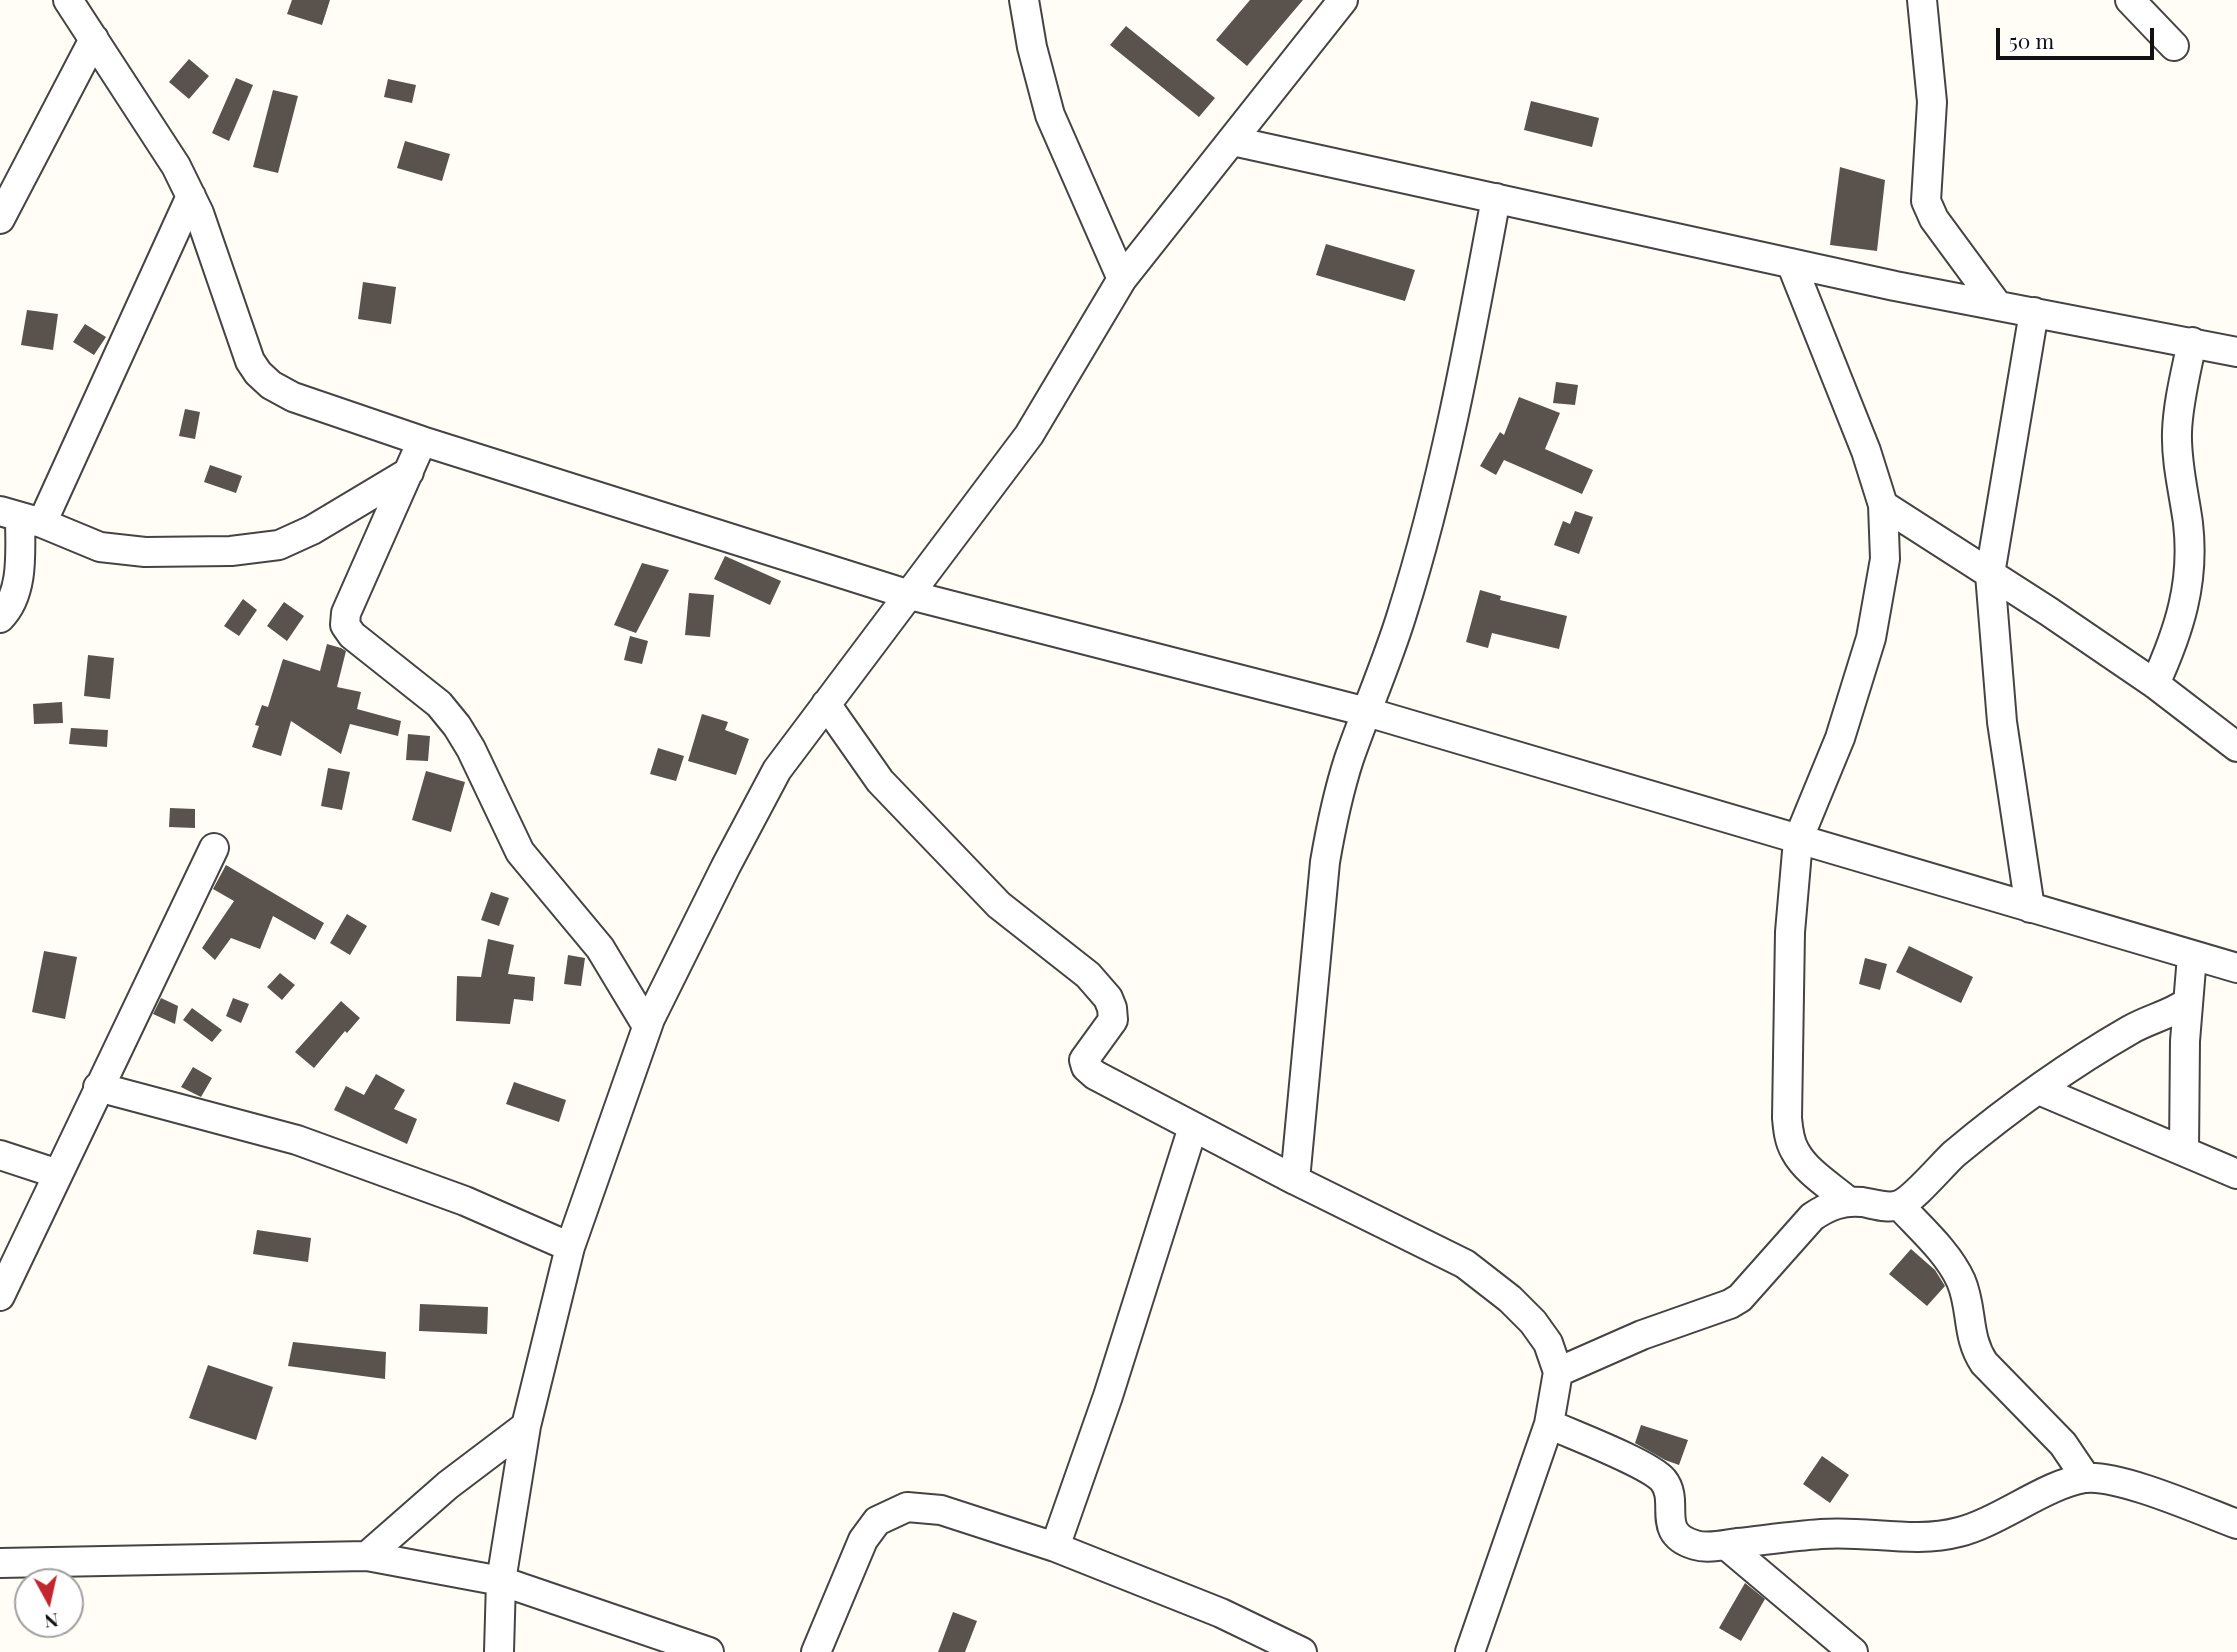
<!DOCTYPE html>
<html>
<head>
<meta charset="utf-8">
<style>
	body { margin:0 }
	#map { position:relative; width:2237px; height:1652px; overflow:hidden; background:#fffdf5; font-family:"Playfair Display",serif }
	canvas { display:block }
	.north { position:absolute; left:14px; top:1568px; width:70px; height:70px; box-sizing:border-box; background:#fff; border:2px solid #a0a0a0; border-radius:50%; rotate:172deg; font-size:19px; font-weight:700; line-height:28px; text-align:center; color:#111 }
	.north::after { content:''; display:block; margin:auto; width:24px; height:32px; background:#c4262e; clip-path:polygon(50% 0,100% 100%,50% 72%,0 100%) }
	.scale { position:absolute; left:1996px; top:28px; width:158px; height:32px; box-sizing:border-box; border:4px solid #111; border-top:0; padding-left:9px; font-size:21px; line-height:24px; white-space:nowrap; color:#111; -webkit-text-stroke:5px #fff; paint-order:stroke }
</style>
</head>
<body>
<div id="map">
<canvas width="2237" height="1652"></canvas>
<div class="north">N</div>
<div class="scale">50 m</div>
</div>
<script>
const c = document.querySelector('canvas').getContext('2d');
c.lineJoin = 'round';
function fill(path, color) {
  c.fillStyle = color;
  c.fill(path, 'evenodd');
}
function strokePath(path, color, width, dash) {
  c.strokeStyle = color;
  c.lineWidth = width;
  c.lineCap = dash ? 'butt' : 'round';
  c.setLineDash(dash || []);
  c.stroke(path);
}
const building = new Path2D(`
	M292 0H330L322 25 287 14Z
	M1250 0H1303L1247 66 1216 40Z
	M1126 26 1215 98 1199 117 1110 45Z
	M189 59 209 76 189 99 169 82Z
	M236 78 253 85 229 141 212 133Z
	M388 79 416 85 412 103 384 97Z
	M273 90 298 96 278 173 253 167Z
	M1531 101 1599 118 1592 147 1524 130Z
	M405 141 450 154 442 181 397 168Z
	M1840 167 1885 180 1877 251 1830 245Z
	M1326 244 1415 270 1405 301 1316 275Z
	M363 282 396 287 391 324 358 319Z
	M27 310 58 314 53 350 21 345Z
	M85 324 106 337 94 355 73 342Z
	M1556 382 1578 385 1575 405 1553 403Z
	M1519 397 1560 413 1545 449 1593 470 1582 494 1504 460 1496 475 1480 466 1500 432 1504 435Z
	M185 409 200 412 195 439 179 436Z
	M210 465 242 476 236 493 204 482Z
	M1575 511 1593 517 1579 554 1554 545 1563 521 1570 524Z
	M725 556 781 581 770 605 714 579Z
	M642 563 669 570 636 633 614 625Z
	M1480 590 1501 596 1500 600 1567 616 1559 649 1492 633 1488 648 1466 642Z
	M689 593 714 595 710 637 685 635Z
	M243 599 257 610 239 636 224 626Z
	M284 602 304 616 287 641 267 626Z
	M630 636 648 641 642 664 624 660Z
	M327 644 341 648 346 651 337 687 361 692 357 709 401 721 398 736 350 724 341 754 291 721 281 756 252 747 259 726 255 725 262 705 268 707 283 659 320 671Z
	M88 655 114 658 110 699 84 696Z
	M62 702 63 723 34 724 33 704Z
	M702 714 728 722 725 730 749 739 736 775 688 761Z
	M71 728 108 730 107 747 69 744Z
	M408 734 430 736 428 761 406 760Z
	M658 748 684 756 676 781 650 774Z
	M328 768 350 772 342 810 321 806Z
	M426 771 465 782 451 832 412 820Z
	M170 808 195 809V828L169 827Z
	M226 865 324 923 315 940 273 916 260 949 231 938 215 960 202 948 234 901 213 889Z
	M491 892 509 898 499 926 481 920Z
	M347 914 367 926 350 955 330 943Z
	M488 939 514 945 508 974 535 977 533 1001 514 999 510 1024 456 1021 457 976 481 977Z
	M1909 946 1973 977 1961 1003 1896 972Z
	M44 951 77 957 65 1019 32 1012Z
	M568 955 585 958 581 986 564 984Z
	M1865 958 1887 964 1880 990 1859 984Z
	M280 973 295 985 282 1000 267 987Z
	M161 998 178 1006 175 1024 153 1014Z
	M233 998 249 1004 241 1023 226 1016Z
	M341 1001 360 1018 347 1033 345 1031 314 1068 295 1052Z
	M192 1008 222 1030 212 1042 183 1020Z
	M193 1067 212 1078 201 1097 181 1087Z
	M376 1074 405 1090 394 1109 417 1119 407 1144 334 1110 346 1086 364 1095Z
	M514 1082 566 1100 559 1122 506 1104Z
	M257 1230 311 1238 308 1262 253 1254Z
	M1911 1249 1935 1270 1945 1286 1927 1306 1889 1274Z
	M420 1304 488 1307 487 1334 419 1331Z
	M293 1342 386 1352 385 1379 288 1366Z
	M208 1365 273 1387 256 1440 189 1418Z
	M1641 1425 1688 1440 1679 1465 1665 1460 1635 1443Z
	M1822 1456 1849 1475 1830 1503 1803 1484Z
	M1745 1583 1765 1599 1741 1641 1719 1628Z
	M953 1612 977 1621 965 1652H938Z`);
const minor = new Path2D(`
	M68 0 176 166 199 213 250 361 258 373 271 385 293 397 422 441 910 595 1367 712 2237 968
	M1024 0 1032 47 1050 115 1122 279
	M1922 0 1932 102 1926 201 1934 219 1998 306
	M2130 0 2174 46
	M1233 141 1895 286 2237 352
	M0 219 94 39
	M1791 263 1866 451 1883 505 1885 559 1871 638 1840 738 1798 840 1790 932 1787 1118C1788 1129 1789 1141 1795 1151 1806 1172 1832 1187 1849 1202
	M422 441 346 613 345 625 352 635 439 704 457 726 471 749 520 852 600 948 647 1026
	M1883 505 2048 611 2155 684 2237 747
	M0 511 42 523 100 547 145 552 231 551 279 545 312 530 409 472
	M42 523 191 196
	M0 618C25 593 20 549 20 517
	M2155 684C2179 631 2195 583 2188 523 2184 493 2176 463 2177 432 2178 402 2186 372 2192 342
	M826 704 880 781 999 905 1088 975 1108 998 1112 1008 1113 1020 1084 1060 1086 1067 1095 1075 1295 1180 1465 1264 1510 1299 1533 1322 1548 1343 1558 1372 1549 1424 1470 1652
	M2030 908 2002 722 1990 574 2034 312
	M98 1087 297 1140 465 1201 570 1247
	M2039 1090 2237 1174
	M2184 1151 2185 1041 2192 956
	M0 1155 58 1174
	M1295 1180 1325 862C1331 827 1338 793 1349 759 1366 710 1387 663 1402 614 1445 478 1470 338 1496 198
	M1899 1205C1920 1228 1948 1252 1961 1281 1973 1309 1966 1336 1984 1363L2063 1444 2086 1478
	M0 1296 214 848
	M1558 1372 1642 1335 1730 1304 1740 1298 1812 1217C1828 1206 1843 1200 1862 1202 1874 1204 1888 1209 1899 1205 1913 1200 1941 1166 1954 1154 2008 1109 2069 1065 2130 1030 2149 1019 2170 1015 2188 1002
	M1549 1424C1573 1435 1648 1463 1663 1480 1681 1502 1654 1533 1695 1545 1708 1549 1723 1545 1737 1543 1765 1540 1793 1536 1821 1534 1867 1530 1914 1544 1959 1532 1999 1522 2046 1484 2085 1478 2119 1474 2202 1511 2237 1524
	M1726 1545 1853 1652
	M1055 1547 1108 1396 1193 1127
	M367 1556 448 1485 526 1426
	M0 1563 367 1556 501 1581 709 1652
	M499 1652 501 1581 526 1426 570 1247 650 1019 726 866 777 770 1029 435 1122 279 1343 0
	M816 1652 863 1540 877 1521 907 1507 941 1510 1055 1547 1221 1613 1302 1652`);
fill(building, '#5a524d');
strokePath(minor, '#444', 32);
strokePath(minor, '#fff', 28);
</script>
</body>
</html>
